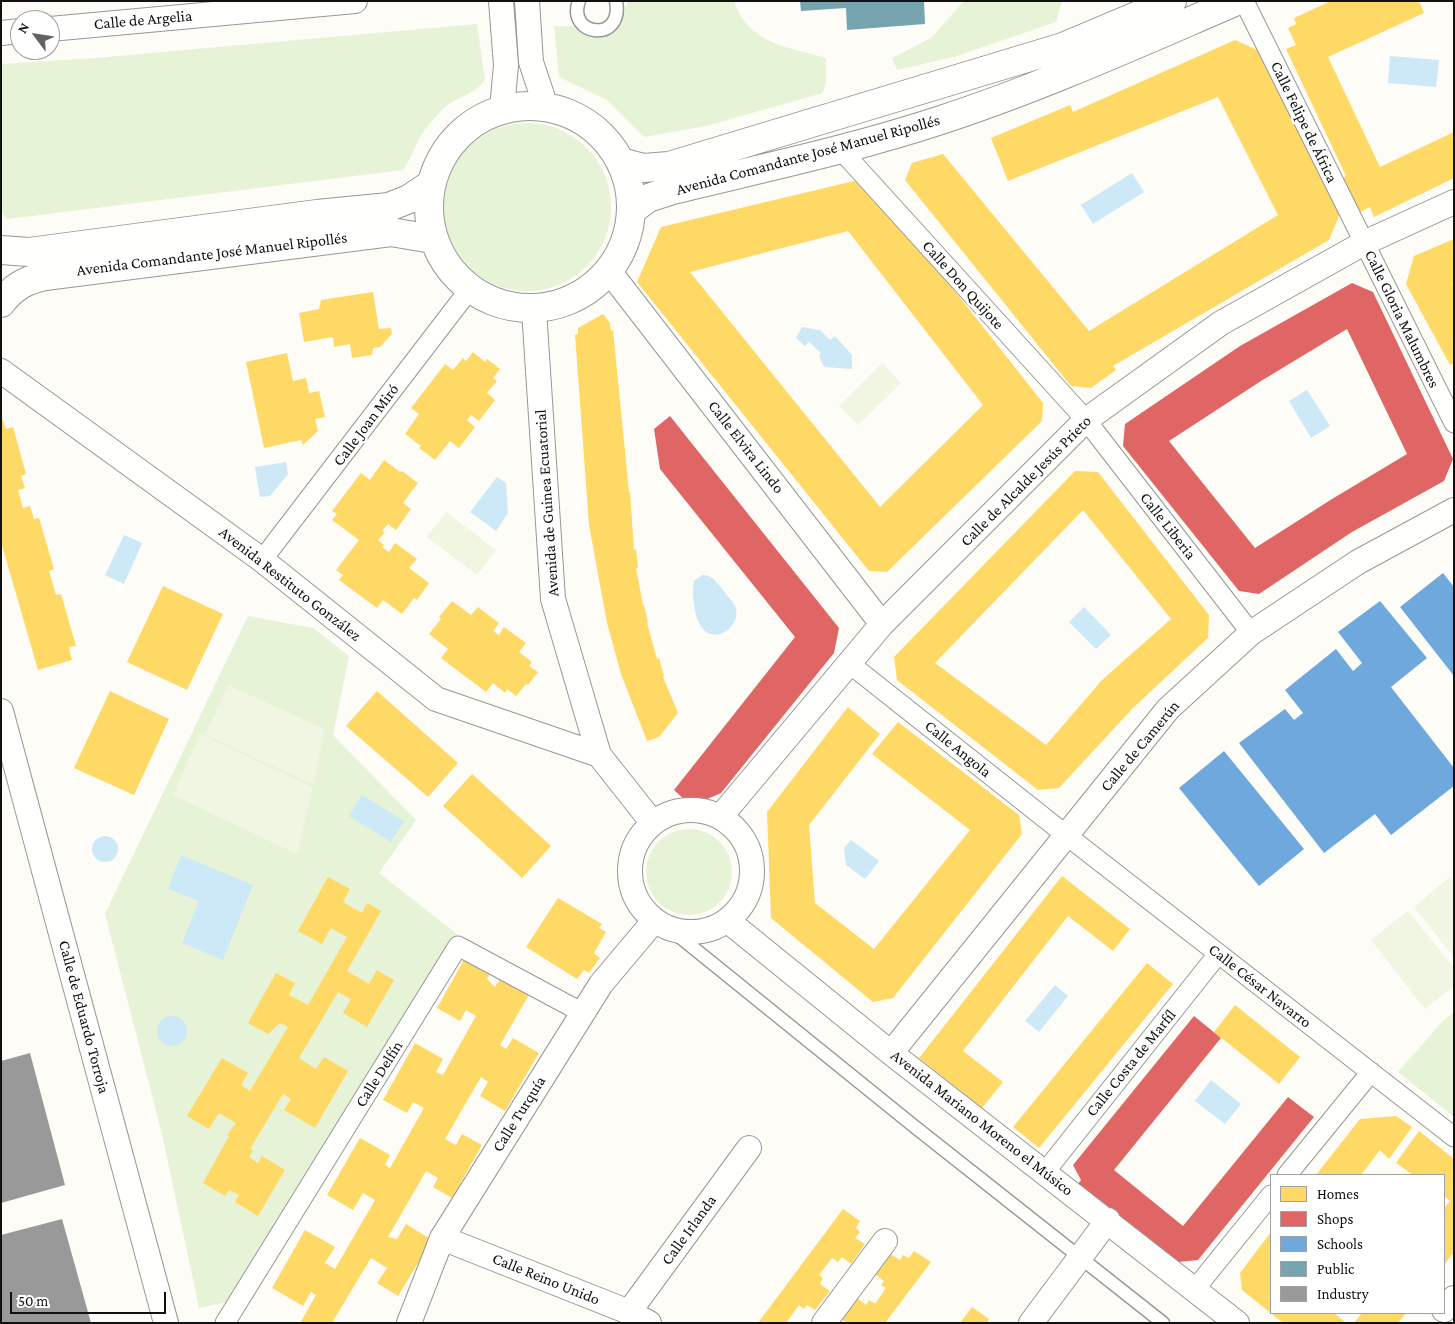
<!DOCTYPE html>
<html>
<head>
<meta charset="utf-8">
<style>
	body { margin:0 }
	#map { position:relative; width:1455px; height:1324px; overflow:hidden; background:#fdfcf7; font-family:"Crimson Pro",serif }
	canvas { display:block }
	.frame { position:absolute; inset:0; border:2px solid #111; pointer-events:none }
	.legend { position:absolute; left:1270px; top:1174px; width:175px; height:140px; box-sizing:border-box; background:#fff; border:1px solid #a0a0a0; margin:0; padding:6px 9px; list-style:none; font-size:15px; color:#111 }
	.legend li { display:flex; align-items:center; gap:10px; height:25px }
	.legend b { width:25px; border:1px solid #a0a0a0 }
	.north { position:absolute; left:10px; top:10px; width:50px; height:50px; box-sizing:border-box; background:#fff; border:1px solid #a0a0a0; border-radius:50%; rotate:301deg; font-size:14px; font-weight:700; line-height:20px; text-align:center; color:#111 }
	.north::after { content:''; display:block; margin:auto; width:18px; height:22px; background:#646362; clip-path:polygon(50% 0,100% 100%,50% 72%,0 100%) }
	.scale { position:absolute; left:10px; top:1292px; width:156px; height:22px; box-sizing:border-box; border:2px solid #111; border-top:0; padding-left:6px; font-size:15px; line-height:18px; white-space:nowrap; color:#111; -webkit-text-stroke:4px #fff; paint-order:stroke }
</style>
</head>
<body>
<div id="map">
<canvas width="1455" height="1324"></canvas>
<div class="frame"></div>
<ul class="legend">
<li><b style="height:14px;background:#ffd966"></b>Homes</li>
<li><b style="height:14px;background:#e06666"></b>Shops</li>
<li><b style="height:14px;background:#6fa8dc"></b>Schools</li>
<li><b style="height:14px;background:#76a5af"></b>Public</li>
<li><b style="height:14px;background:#999"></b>Industry</li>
</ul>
<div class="north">N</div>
<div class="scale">50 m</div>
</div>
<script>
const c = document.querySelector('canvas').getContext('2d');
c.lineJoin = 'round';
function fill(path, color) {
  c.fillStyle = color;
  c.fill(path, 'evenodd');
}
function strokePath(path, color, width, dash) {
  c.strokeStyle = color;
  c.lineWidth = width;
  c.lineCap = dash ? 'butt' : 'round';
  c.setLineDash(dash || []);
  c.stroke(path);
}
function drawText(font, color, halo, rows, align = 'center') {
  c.font = font + ' "Crimson Pro",serif';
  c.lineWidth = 5;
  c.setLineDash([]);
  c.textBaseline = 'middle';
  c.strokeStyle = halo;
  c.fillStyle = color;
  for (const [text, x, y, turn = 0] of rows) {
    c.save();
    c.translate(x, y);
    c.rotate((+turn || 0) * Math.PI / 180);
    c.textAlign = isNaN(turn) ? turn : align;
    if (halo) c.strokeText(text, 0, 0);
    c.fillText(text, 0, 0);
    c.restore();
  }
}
const green = new Path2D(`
	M628 1H734C748 44 788 47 826 58V82L823 93 706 126 644 137 607 100 559 77 554 26H575L590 36C621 30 617 29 628 1Z
	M964 1H1062L1056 22 954 57 897 70 892 58 931 38Z
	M477 24 485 79C477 94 456 97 444 108 435 117 426 127 419 139 414 149 410 161 403 170L7 219 1 212V64L95 58Z
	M443 207a84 84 0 1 1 168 0a84 84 0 1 1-168 0Z
	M248 616 313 628 349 656 333 735 416 820 379 873 457 934 228 1302 199 1308 162 1134 105 914Z
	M646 872a43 43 0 1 1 86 0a43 43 0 1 1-86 0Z
	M1454 1012V1117L1398 1072 1444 1020Z`);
const pitch = new Path2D(`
	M882 363 901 383 858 425 839 406Z
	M446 512 496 550 477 575 427 537Z
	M228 685 324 729 314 785 205 735Z
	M200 734 313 787 297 854 173 795Z
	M1450 877 1454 882V957L1414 907Z
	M1408 911 1454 968V986L1425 1009 1371 940Z`);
const water = new Path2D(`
	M1390 56 1439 60 1436 87 1388 83Z
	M1132 173 1144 192 1093 224 1081 205Z
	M802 327 820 330 830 340 835 336 852 355V369L824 367 819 356 821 353 809 342 805 346 796 338Z
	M1307 390 1330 426 1311 438 1289 401Z
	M286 462 288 474 270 496 260 497 255 467Z
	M497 477 506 483 508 513 496 531 470 512Z
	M124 535 142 543 124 584 105 575Z
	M702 575C712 574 717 583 723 590 726 595 732 600 735 606 745 629 700 658 694 604 693 596 692 589 694 581Z
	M1084 607 1111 635 1096 649 1069 622Z
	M362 795 404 821 391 842 349 816Z
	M92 849a13 13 0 1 1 26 0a13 13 0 1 1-26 0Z
	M851 840 879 861 865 879 846 865 844 848Z
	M181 855 253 885 223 960 182 943 199 901 168 889Z
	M1055 985 1068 996 1039 1032 1025 1021Z
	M157 1031a15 15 0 1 1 30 0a15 15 0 1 1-30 0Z
	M1211 1080 1241 1104 1225 1124 1195 1101Z`);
const homes = new Path2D(`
	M1331 1H1419L1424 13 1328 57 1380 167 1454 132V178L1374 217 1370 207 1356 214 1340 179 1346 176 1286 49 1296 45 1288 28 1296 24 1294 18Z
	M1235 40 1264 53 1341 211 1329 240 1113 366 1116 370 1091 388 1071 386 905 180 912 163 943 154 1089 331 1278 215 1218 97 1008 181 991 138 1070 105 1073 112Z
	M854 181 872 186 1043 403 1042 421 887 572 869 571 637 282 661 227ZM848 231 983 405 880 507 690 272Z
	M1454 239V283L1452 284 1454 287V363L1450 365 1406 284 1414 256Z
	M373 292 379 329 391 328 392 334 380 347 373 348 372 355 352 358 350 344 334 347 333 337 304 342 299 313 319 309 321 300Z
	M603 314 610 323 611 331 613 330 629 492H630L634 550 636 549 638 568H636L643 605H644L648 623H647L657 659 659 658 664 676 663 677 678 713 659 737 647 741 621 674 607 623 589 525 575 335 578 334V328Z
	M473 352 485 362 487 359 500 369 493 378 497 381 487 393 495 400 479 421 471 415 467 420 475 427 459 448 450 441 435 460 419 448 421 446 405 434 419 414 411 408 445 364 453 370 463 358 466 361Z
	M287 353 293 381 306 378 309 393 319 391 325 417 315 419 318 431 303 445 301 440 264 448 246 362Z
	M1 416 6 429 13 427 26 474 21 476 25 488 18 490 23 508 30 506 34 519 39 518 54 569 49 571 56 595 61 594 76 646 69 647 72 660 38 670 1 542Z
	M384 460 400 472 402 471 418 483 403 503 411 509 396 530 388 524 382 531 385 532 378 540 384 545 382 547 389 552 395 543 417 559 409 568 429 583 417 600 414 598 402 614 383 600 377 608 339 580 343 575 336 570 359 540 332 520 337 514 332 511 361 473 370 480Z
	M1075 471 1098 472 1209 615 1208 638 1133 708 1059 788 1038 790 897 680 894 657ZM1083 510 1171 619 1102 680 1046 745 935 663Z
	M163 586 223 614 187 690 127 662Z
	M452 601 471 615 478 607 499 623 493 631 499 635 504 627 526 643 519 652 532 662 529 666 538 672 528 685 526 684 516 696 507 689 505 693 493 683 486 692 441 658 448 649 429 634 441 619 439 617Z
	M110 691 169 719 134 795 74 768Z
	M377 691 458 763 428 797 346 726Z
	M848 707 880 734 809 825 815 903 874 949 970 830 872 754 898 722 1019 815 1022 834 893 998 873 1002 771 918 767 812Z
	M472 774 551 846 522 878 443 806Z
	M1062 876 1130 929 1113 951 1068 916 963 1051 1003 1082 982 1108 919 1058Z
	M328 877 350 889 343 902 362 913 367 903 381 911 347 971 369 984 377 970 394 980 367 1027 343 1013 351 999 338 992 299 1058 316 1069 324 1057 348 1071 315 1128 284 1110 291 1099 283 1094 250 1149 253 1150 249 1157 258 1163 262 1156 285 1170 258 1216 235 1202 239 1195 229 1190 225 1196 203 1183 229 1136 227 1135 236 1123 219 1113 209 1129 187 1116 222 1058 248 1073 241 1085 250 1091 288 1027 280 1023 268 1034 248 1023 276 973 295 983 289 995 308 1005 347 937 331 928 322 944 298 931Z
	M558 898 602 924 599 928 606 932 594 953 600 958 589 973 584 970 577 979 526 947Z
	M466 956 492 970 487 979 495 987 501 977 530 993 500 1045 506 1049 513 1038 539 1053 505 1111 480 1096 488 1082 481 1077 445 1139 456 1145 462 1134 482 1145 452 1198 433 1187 438 1178 426 1171 388 1237 397 1239 406 1224 432 1240 398 1296 377 1283 387 1268 371 1258 333 1321 336 1323H300L316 1295 311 1292 303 1306 272 1288 305 1230 335 1247 325 1263 335 1269 375 1200 363 1193 353 1210 327 1195 360 1138 390 1155 385 1165 390 1168 424 1108 413 1102 407 1113 383 1100 415 1043 443 1059 436 1072 443 1075 476 1016 466 1010 460 1021 437 1008Z
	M1147 963 1173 984 1039 1148 1013 1127Z
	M1235 1005 1300 1057 1279 1084 1214 1032Z
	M1396 1116 1412 1127 1389 1159 1380 1150 1361 1175H1316L1360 1119Z
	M1419 1131 1454 1159V1252L1444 1265V1208L1450 1201 1444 1196V1175H1413L1396 1163Z
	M843 1209 860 1221 856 1228 860 1232 855 1238 865 1244 851 1264 842 1257 838 1262 832 1258 819 1275 823 1278 820 1284 830 1291 815 1310 807 1305 804 1309 799 1305 786 1323H758Z
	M1271 1232V1313H1334L1346 1323H1283L1242 1290 1240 1273Z
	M914 1251 931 1262 885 1323H847L841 1319 857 1298 866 1305 869 1300 875 1304 886 1288 881 1285 884 1281 875 1274 889 1253 900 1260 903 1255 909 1258Z
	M972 1307 989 1319 987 1323H960Z
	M1362 1313H1406L1398 1323H1354Z`);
const shops = new Path2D(`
	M1352 283 1373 292 1453 459 1444 481 1352 532 1259 594 1239 591 1123 446 1125 424 1240 346ZM1347 329 1407 454 1332 499 1255 548 1169 441 1261 381Z
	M670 416 839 628 834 653 721 793 705 800 686 801 674 790 795 637 660 469 654 429Z
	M1194 1016 1221 1038 1114 1170 1183 1226 1288 1097 1314 1117 1198 1260 1178 1262 1077 1185 1081 1180 1073 1165Z`);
const schools = new Path2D(`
	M1443 573 1454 587V676L1400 607Z
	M1380 601 1427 658 1391 687 1454 768V786L1391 835 1375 814 1324 853 1239 743 1285 709 1294 720 1303 713 1285 690 1336 649 1353 671 1362 663 1338 632Z
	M1224 751 1304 849 1259 886 1179 788Z`);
const public = new Path2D(`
	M800 1H924L925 24 847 30 846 8 801 11Z`);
const industry = new Path2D(`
	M30 1053 65 1185 1 1203V1061Z
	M62 1219 91 1323H1V1235Z`);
const service = new Path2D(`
	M579 1C566 36 624 44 616 1
	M670 929 915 1127 1163 1323`);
const pedestrian = new Path2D(`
	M1244 1 1454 423
	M841 150 1086 420 1251 633
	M262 560 469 290
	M850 664 1066 835 1454 1137
	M1045 1172 1218 954
	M1287 1175 1371 1072
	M1195 1289 1271 1195
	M225 1323 458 946 583 1013`);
const minor = new Path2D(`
	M501 1 506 65 502 109
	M527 1 531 62 546 107
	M50 29 355 1
	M1 33 20 31
	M609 271 882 624
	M534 310 553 599 599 755 652 822
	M1 371 262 560 436 699 599 755
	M1 711 166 1323
	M630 871a61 61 0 1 1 122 0a61 61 0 1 1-122 0Z
	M721 816 882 624 1086 420 1221 323 1364 243 1454 202
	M728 921 891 1053 1237 1323
	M891 1053 1168 709 1251 633 1358 562 1454 510
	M442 1238 629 1312 649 1323
	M1444 1310 1454 1298
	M629 1312 749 1148
	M409 1323 442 1238 601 984 654 921
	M824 1323 885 1241
	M1031 1323 1108 1220`);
const tertiary = new Path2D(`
	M429 207a101 101 0 1 1 202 0a101 101 0 1 1-202 0Z
	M621 162 643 168 669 166 1063 47 1172 1
	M632 210 648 198 673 190C763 168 853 149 941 120 1042 87 1139 43 1237 1
	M1 250 29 252 317 214 389 207 409 199 430 185
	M1 303C13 287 26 280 45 276L391 232 432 239`);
const streetNames = [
	["Calle de Argelia",143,20,-5],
	["Calle Felipe de África",1304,122,64],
	["Avenida Comandante José Manuel Ripollés",808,155,-15],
	["Avenida Comandante José Manuel Ripollés",212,254,-7],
	["Calle Don Quijote",963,285,48],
	["Calle Gloria Malumbres",1402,319,64],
	["Calle Joan Miró",366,425,-53],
	["Calle Elvira Lindo",746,447,52],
	["Calle de Alcalde Jesús Prieto",1026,481,-45],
	["Avenida de Guinea Ecuatorial",547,503,-94],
	["Calle Liberia",1168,526,52],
	["Avenida Restituto González",290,584,38],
	["Calle de Camerún",1140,746,-50],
	["Calle Angola",958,749,39],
	["Calle César Navarro",1260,986,38],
	["Calle de Eduardo Torroja",84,1017,75],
	["Calle Costa de Marfíl",1131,1063,-51],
	["Calle Delfín",379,1074,-58],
	["Calle Turquía",519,1114,-58],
	["Avenida Mariano Moreno el Músico",982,1123,38],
	["Calle Irlanda",689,1230,-54],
	["Calle Reino Unido",546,1279,22]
];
fill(green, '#e7f3d7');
fill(pitch, '#f0f6e1');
fill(water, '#cde8f7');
fill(homes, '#ffd966');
fill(shops, '#e06666');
fill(schools, '#6fa8dc');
fill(public, '#76a5af');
fill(industry, '#999');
strokePath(service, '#979795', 15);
strokePath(pedestrian, '#979795', 21);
strokePath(minor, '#979795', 26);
strokePath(tertiary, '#979795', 30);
strokePath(service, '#fffffe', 12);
strokePath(pedestrian, '#fffffe', 19);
strokePath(minor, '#fffffe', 24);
strokePath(tertiary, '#fffffe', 28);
drawText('16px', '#111', '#fff', streetNames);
</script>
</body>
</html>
